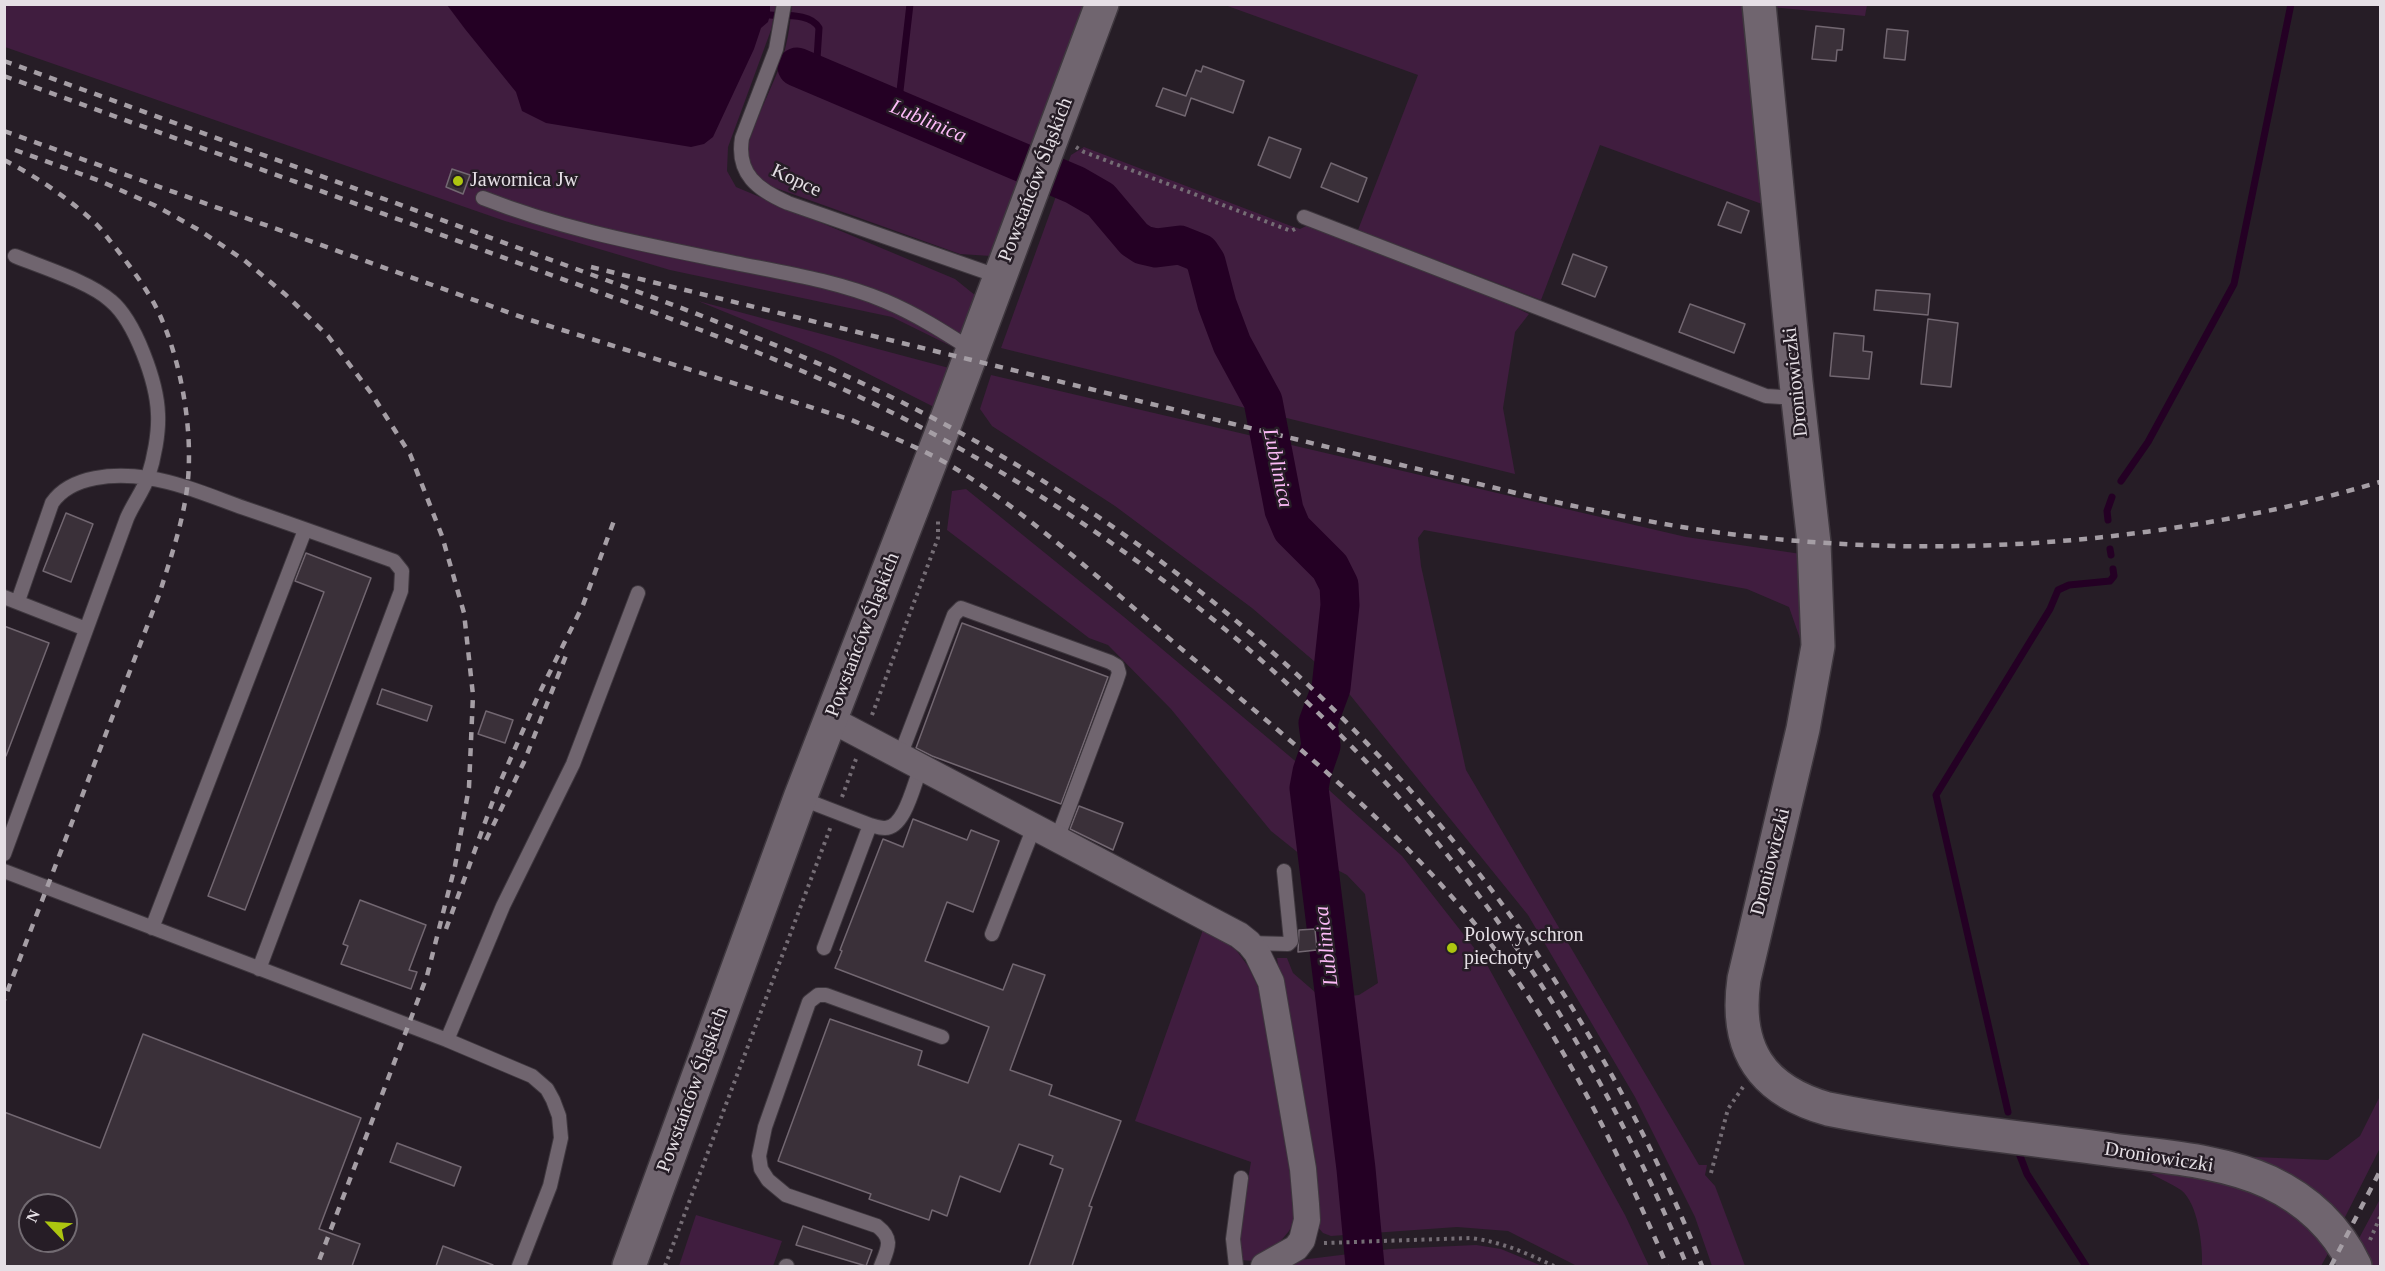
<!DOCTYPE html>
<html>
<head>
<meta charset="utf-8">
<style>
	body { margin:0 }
	#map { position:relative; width:2385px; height:1271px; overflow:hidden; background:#261d26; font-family:Georgia,serif }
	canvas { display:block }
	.frame { position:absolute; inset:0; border:6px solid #e5dfe5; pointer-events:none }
	.north { position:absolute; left:18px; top:1193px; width:60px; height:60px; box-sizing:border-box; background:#261d26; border:2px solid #726b72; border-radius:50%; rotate:295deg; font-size:16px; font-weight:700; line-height:24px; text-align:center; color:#e5dfe5 }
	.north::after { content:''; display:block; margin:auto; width:21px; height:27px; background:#adc610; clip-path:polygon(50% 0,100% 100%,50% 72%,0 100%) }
</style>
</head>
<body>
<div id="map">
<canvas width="2385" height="1271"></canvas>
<div class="frame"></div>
<div class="north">N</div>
</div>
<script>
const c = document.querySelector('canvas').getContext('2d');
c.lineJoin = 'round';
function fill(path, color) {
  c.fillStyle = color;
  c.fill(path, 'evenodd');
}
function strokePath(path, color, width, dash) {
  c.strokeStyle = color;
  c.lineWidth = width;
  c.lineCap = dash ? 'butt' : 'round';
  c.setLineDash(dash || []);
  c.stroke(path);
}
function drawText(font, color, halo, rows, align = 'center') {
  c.font = font + ' Georgia,serif';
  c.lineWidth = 5;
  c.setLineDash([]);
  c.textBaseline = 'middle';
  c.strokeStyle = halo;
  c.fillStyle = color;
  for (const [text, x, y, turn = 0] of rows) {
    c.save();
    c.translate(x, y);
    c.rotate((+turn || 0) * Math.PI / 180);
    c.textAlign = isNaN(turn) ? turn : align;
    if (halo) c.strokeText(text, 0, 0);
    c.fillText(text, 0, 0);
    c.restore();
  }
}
const green = new Path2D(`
	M5 5H776L771 30 728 147 727 171 736 187 955 279 976 296 957 349 892 317 670 270 505 221 5 47Z
	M792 5H1084L991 256 960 254 773 187C761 179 748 172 747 156 746 139 772 87 779 68 787 48 790 26 792 5Z
	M1225 5H1746L1762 204 1600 145 1541 300 1358 230 1418 75Z
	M1771 5H1867L1865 16 1771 7Z
	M1084 147 1291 226 1300 229 1310 224 1481 291 1529 314 1515 332 1503 408 1515 474 1001 348 1071 155Z
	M698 301 949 368 934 407 833 356Z
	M991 375 1686 537 1801 554 1804 650 1789 607 1747 589 1424 530 1418 538 1421 566 1466 770 1699 1165H1707L1705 1175 1715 1186 1745 1266H1712L1695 1217 1635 1097 1528 915 1342 685 1252 608 1115 506 992 426 980 409Z
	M966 489 1124 617 1319 781 1402 856 1486 963 1625 1215 1649 1266H1577L1508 1231 1457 1227 1331 1236 1323 1233 1316 1225 1277 958H1287L1293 973 1323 999 1359 995 1378 983 1365 894 1347 875 1322 862 1311 863 1271 831 1171 709 1108 645 1089 638 947 530 952 491Z
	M1204 927 1236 950 1248 966 1267 1006 1299 1178 1297 1216 1289 1231 1269 1255 1253 1261 1242 1260 1237 1243 1251 1162 1135 1121Z
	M2380 1096V1148L2341 1225 2229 1156 2328 1160 2360 1136Z
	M2177 1169 2271 1196 2331 1248 2321 1266H2202C2203 1246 2198 1203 2181 1190 2172 1184 2161 1179 2151 1174Z
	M2380 1199V1266H2369L2356 1244Z
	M696 1215 782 1241 773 1266H679Z
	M1476 1245 1501 1249 1542 1266H1285L1292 1261 1390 1249Z`);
const water = new Path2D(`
	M770 5V15L768 22 761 28 754 49 713 137 704 144 691 147 546 123 522 111 516 92 465 29 447 5Z`);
const stream = new Path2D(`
	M770 15C785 16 811 13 819 28L816 74
	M898 108 910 4
	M2121 481 2148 442 2234 284 2291 4
	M2108 520 2107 511 2112 497
	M2110 549 2111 555
	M2008 1112 1936 795 2050 609 2058 590 2069 585 2110 581 2114 576 2113 569
	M2017 1148 2027 1174 2086 1266`);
const river = new Path2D(`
	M797 67 1075 185 1101 200 1134 239 1143 245 1156 248 1180 245 1200 253 1206 262 1217 304 1232 344 1263 401 1284 510 1292 529 1330 567 1339 585 1340 605 1331 688 1318 723 1321 746 1312 772 1309 788 1356 1169 1365 1266`);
const building = new Path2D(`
	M1816 26 1844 29 1842 50H1837L1836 61 1812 59Z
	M1887 29 1908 31 1905 60 1884 58Z
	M1203 66 1244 81 1233 113 1191 98 1185 116 1156 106 1163 88 1186 96 1196 70 1201 72Z
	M1269 137 1301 149 1290 178 1258 165Z
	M1331 163 1367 178 1358 202 1321 187Z
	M452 169 470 175 463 194 446 187Z
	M1727 202 1749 211 1741 233 1718 225Z
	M1573 254 1607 267 1595 297 1562 284Z
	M1876 290 1930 294 1928 315 1874 310Z
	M1690 304 1745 324 1734 353 1679 332Z
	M1928 319 1958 323 1951 387 1921 384Z
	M1834 333 1864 336 1863 351 1872 352 1869 379 1830 376Z
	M66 513 93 524 71 582 43 571Z
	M306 553 371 578 245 910 208 896 324 592 295 581Z
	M962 623 1108 677 1061 804 932 756 916 748Z
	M4 626 49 643 6 756H4Z
	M382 689 432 706 427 721 377 704Z
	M486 711 513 720 505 743 478 734Z
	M1079 806 1123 823 1113 850 1070 829Z
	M913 819 967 840 971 830 999 841 973 912 947 902 925 961 1003 990 1013 964 1045 975 1010 1070 1052 1085 1049 1095 1121 1121 1089 1206 1092 1207 1072 1266H1029L1063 1169 1050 1164 1053 1156 1019 1144 1000 1192 960 1176 947 1216 932 1210 929 1220 869 1199 871 1194 778 1161 830 1019 922 1051 918 1065 968 1083 989 1027 835 968 842 951 840 950 883 839 903 847Z
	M360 900 426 925 409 970 417 972 411 989 341 964 348 946 343 944Z
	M1315 929 1317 950 1298 952 1299 930Z
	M143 1034 361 1118 319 1229 360 1244 352 1266H4V1112L100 1148ZM30 1205H66V1241H30Z
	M397 1143 461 1167 454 1186 390 1162Z
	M803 1226 872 1250 866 1266 796 1245Z
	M443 1246 493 1265 492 1266H436Z`);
const path = new Path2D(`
	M1076 147 1084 152 1291 231 1295 229
	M872 715 938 538V519
	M842 797 856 759
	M1711 1173 1728 1109 1743 1087
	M2370 1240 2380 1217
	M1324 1243 1471 1238C1502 1242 1526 1253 1554 1266
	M665 1266 831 826`);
const service = new Path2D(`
	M784 4 776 49 742 138C736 174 758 190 788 203L1000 277
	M483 198C567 231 647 245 735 263 785 273 837 281 885 301 916 314 944 332 972 350
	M1304 217 1766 396 1797 398
	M4 597 86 629
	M18 601 52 503C71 475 116 473 148 478 181 483 213 497 244 508 294 525 344 543 394 561L402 571 401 591 259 969
	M900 756 954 615 961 608 1110 662 1117 666 1119 673 1116 682 1057 839
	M800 798 870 825 824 948
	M870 825C874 826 880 828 885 828 905 828 914 783 921 767
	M4 854 127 518C133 504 143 491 148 477 154 459 159 433 158 414 157 382 135 321 111 301 90 282 42 267 15 256
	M4 871 447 1040 532 1076 547 1089 553 1100 559 1116 561 1138 550 1186 519 1266
	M152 928 305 530
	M992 934 1034 827
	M1249 943 1288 944 1291 941 1284 871
	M447 1040 503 906 573 764 638 593
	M786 1266H787
	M881 1266C888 1248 894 1239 877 1226L786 1195 768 1180 761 1169 759 1156 765 1127 809 1002 818 995H826L942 1037
	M1236 1266 1233 1239 1241 1178`);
const minor = new Path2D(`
	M830 719 1239 935 1249 943 1257 953 1271 982 1303 1169 1306 1204 1307 1220 1302 1240 1296 1248 1264 1266`);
const tertiary = new Path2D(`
	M1759 4 1796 382 1814 543 1818 646 1803 729 1744 979C1734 1049 1761 1090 1828 1109 1922 1128 2018 1137 2113 1150 2164 1157 2221 1160 2269 1182 2307 1200 2337 1228 2355 1266`);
const secondary = new Path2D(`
	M629 1266 800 798 940 437 1102 4`);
const rail = new Path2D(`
	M4 61C175 123 346 185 516 247 663 301 810 352 948 426 1292 611 1558 902 1702 1266
	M4 76C177 139 349 201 521 264 669 318 819 369 957 447 1296 635 1541 907 1687 1266
	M4 131 527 319 849 419C882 433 916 446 948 464 1029 513 1099 579 1171 640 1267 722 1369 801 1452 897 1548 1005 1611 1135 1667 1266
	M15 150 100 181 156 206 199 230 244 260 286 295 328 336 371 393 410 454 442 536 464 613 473 695 469 787 455 866 427 976 317 1266
	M4 160C37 177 68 198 94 222 102 229 108 239 115 247 130 266 147 289 158 311 182 362 194 434 187 489 182 526 170 560 159 595L4 1000
	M591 267 1516 493C1599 512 1682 530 1766 538 1931 555 2099 546 2262 512 2302 504 2341 493 2380 482
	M486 840 524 762 567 653
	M446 929 498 787 539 694 583 605 615 518
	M2331 1266 2380 1171`);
const markers = [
	[458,181,6,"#adc610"],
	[1452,948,6,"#adc610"]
];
const streetNames = [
	["Powstańców Śląskich",1036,180,-69],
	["Kopce",796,181,25],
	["Droniowiczki",1796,382,-96],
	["Powstańców Śląskich",863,635,-69],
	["Droniowiczki",1771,862,-76],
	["Powstańców Śląskich",693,1090,-70],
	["Droniowiczki",2159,1158,9]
];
const poiNames = [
	["Jawornica Jw",470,181],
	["Polowy schron",1464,936],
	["piechoty",1464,959]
];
const waterNames = [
	["Lublinica",928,122,23],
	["Lublinica",1277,468,78],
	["Lublinica",1327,946,-97]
];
fill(green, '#401d3f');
fill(water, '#240024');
strokePath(stream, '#240024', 7);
strokePath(river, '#240024', 39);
fill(building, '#3a3039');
strokePath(building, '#726771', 1.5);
strokePath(service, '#3e373e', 16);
strokePath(minor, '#3e373e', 28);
strokePath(tertiary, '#3e373e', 36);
strokePath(secondary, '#3e373e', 36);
strokePath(path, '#756d75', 4, [3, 4.5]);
strokePath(service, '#70656f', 14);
strokePath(minor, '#70656f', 26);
strokePath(tertiary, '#70656f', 33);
strokePath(secondary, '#70656f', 33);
strokePath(rail, '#a59ea5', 4.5, [8, 8]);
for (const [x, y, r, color] of markers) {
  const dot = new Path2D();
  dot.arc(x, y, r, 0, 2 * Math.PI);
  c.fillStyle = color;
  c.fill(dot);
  strokePath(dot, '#261d26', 2);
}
drawText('20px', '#e5dfe5', '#261d26', streetNames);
drawText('20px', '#e5dfe5', '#261d26', poiNames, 'left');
drawText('italic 21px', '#fdbbf8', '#261d26', waterNames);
</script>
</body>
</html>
